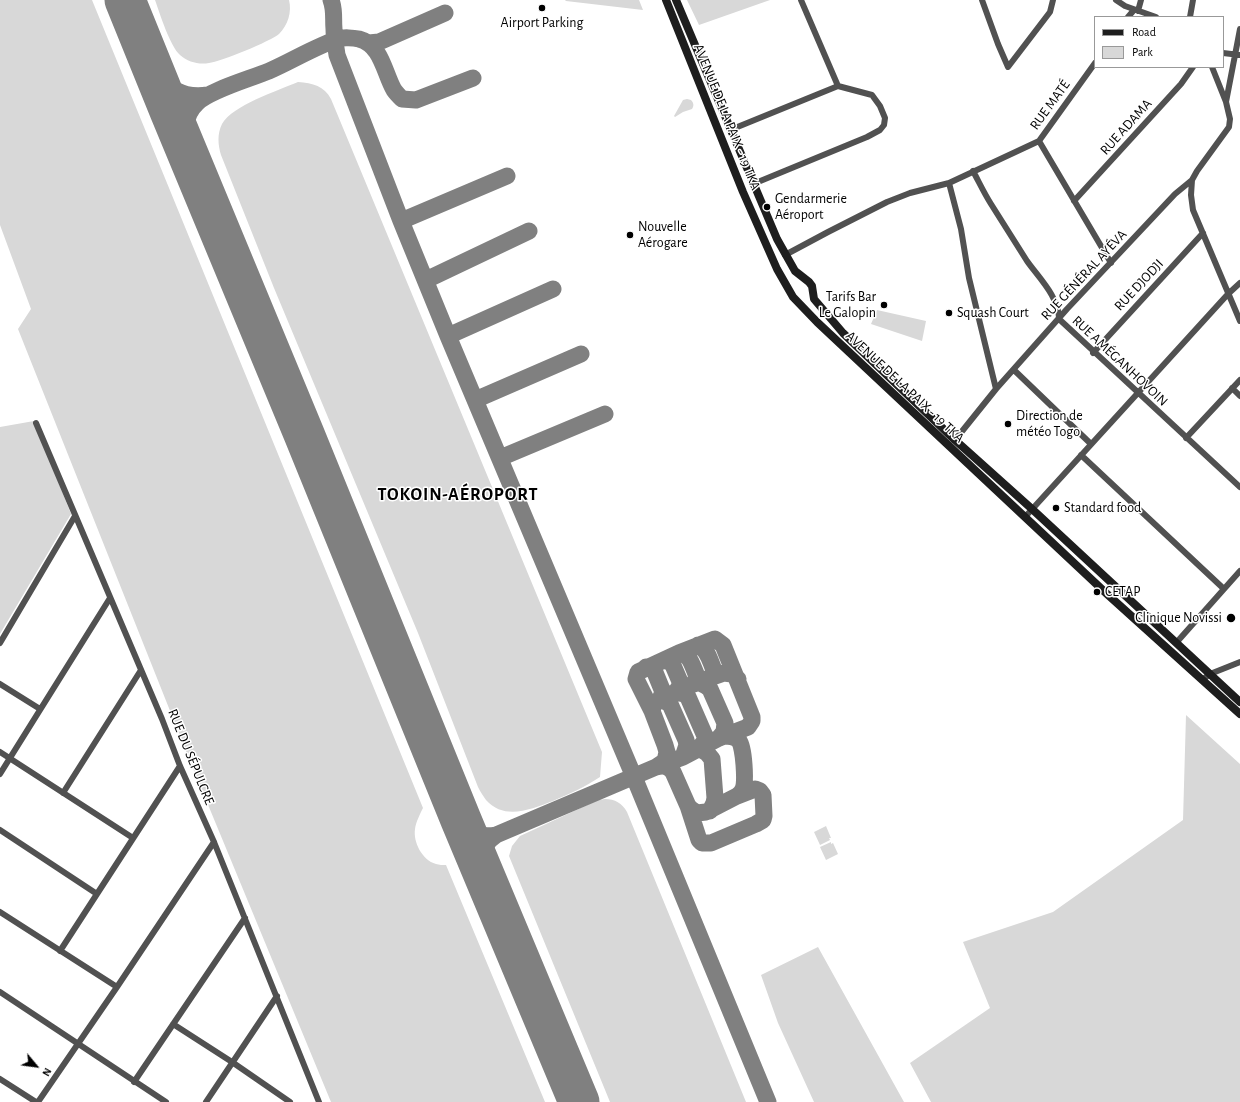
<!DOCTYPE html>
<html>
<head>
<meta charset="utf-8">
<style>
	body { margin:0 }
	#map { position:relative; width:1240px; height:1102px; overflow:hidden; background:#fff; font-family:"Alegreya Sans",sans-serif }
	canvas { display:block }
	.legend { position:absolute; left:1094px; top:16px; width:130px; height:52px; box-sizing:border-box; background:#fff; border:1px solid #999; margin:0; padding:5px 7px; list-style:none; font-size:12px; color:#000 }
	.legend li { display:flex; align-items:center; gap:8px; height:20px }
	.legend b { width:20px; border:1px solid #999 }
	.north { position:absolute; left:16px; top:1046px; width:40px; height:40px; -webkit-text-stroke:3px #fff; paint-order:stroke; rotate:119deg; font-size:11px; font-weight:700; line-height:16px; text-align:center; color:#000 }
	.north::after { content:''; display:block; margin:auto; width:14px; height:18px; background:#000; clip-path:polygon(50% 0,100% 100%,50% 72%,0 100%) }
</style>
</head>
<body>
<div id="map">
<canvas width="1240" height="1102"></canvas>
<ul class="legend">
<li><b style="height:5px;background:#1e1e1e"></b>Road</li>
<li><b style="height:11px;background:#d8d8d8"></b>Park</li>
</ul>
<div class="north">N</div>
</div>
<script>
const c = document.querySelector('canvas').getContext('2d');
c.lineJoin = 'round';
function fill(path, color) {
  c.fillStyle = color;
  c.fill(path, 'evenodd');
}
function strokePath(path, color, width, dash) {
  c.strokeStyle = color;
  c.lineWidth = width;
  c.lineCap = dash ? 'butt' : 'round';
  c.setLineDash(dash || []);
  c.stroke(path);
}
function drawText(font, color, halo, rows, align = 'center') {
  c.font = font + ' "Alegreya Sans",sans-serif';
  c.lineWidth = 3;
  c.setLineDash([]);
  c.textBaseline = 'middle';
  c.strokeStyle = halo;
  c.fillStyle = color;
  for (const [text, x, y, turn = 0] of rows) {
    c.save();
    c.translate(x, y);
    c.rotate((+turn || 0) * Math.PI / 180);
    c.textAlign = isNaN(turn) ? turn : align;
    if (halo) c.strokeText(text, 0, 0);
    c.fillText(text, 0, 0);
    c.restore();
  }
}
const green = new Path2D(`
	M0 0H92L423 808C420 814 416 822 415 829 413 842 422 860 436 864 439 865 443 865 446 865L545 1102H331L192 766 18 329 31 309 0 225Z
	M155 0H289C292 12 288 25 279 34 271 41 220 62 209 63 199 65 188 62 180 55 170 46 160 14 155 0Z
	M565 0H639L643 10 566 1Z
	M687 0H770L699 25Z
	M298 82C313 83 324 86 331 99L602 752 600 777C585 787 569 794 553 801 531 809 505 821 486 800 483 796 480 791 478 787L418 633 274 288 221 155C218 145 217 134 222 124 233 105 277 91 298 82Z
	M687 99 691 100C694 103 694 106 692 109L683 112 675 117 674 116 683 100Z
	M877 310 926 321 922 341 871 324Z
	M34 421 71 514 0 634V427Z
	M1186 715 1240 764V1102H931L910 1063 990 1008 963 942 1053 912 1183 820Z
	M605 799C615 799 622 803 627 812L746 1102H610L509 856 512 846 520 836 598 800Z
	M826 826 831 838H829L830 840 820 845 814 832Z
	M831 842V844L833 843 838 854 826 860 820 847Z
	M818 947 904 1102H814L778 1023 761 975Z`);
const taxiway = new Path2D(`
	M331 0C335 10 333 19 334 29 334 38 336 47 337 55L401 221 448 336 634 777 768 1102
	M369 43 379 42 445 13
	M153 67C168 88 181 99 208 95
	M187 151C184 134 183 116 197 103 210 90 250 79 269 71 292 61 314 47 338 39 343 37 354 38 359 39 382 45 384 73 394 90 396 93 399 96 402 99L416 100 473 78
	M401 221 507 176
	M426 280 529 231
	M448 336 553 289
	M475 400 581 354
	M500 458 605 414
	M698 645C708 649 710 661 714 670L712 677
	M679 653C691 654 692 666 697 676L694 684
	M664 660 672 663 681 684 676 692
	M646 667 654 670 663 692 668 696
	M698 682 706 686 710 689 725 723 724 732 719 738
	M663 692 660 699 670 704 686 740 687 745 683 757
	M676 692 684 694 688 697 705 736V741L699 748 707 753 712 759 715 798 714 803 710 811
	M652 711 654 704 660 699 698 682 724 673 732 674 738 679
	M725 736C731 736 736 737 739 741 744 747 746 782 743 789 742 792 740 794 737 796
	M461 820C471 833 480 838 496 835 485 842 480 852 481 865
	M496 835 656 767 683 757 719 738 748 727 752 721V717L723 645 715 639 679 653 638 672 636 679 652 711 665 745 667 752 665 761 656 767C664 765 668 766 673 772L688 806 699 840 702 843H711L756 824 763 820 764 816 763 795 760 791 755 789 737 796 706 812 697 813 691 809 688 806`);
const runway = new Path2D(`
	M125 0 170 111 304 434 461 820 579 1102`);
const minor = new Path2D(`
	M801 0 838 86
	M982 0 998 44 1008 67 1050 12 1053 0
	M1116 0 1125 6 1156 17
	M1138 11 1141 0
	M1128 17 1134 10
	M1190 17 1193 0
	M1223 53 1240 55
	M1226 102 1240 29
	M730 130 838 86 872 95 880 106 885 118 884 125 880 130 867 137 753 184
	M1039 141 1111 263
	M973 171C979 182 984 193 991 204 1003 223 1015 242 1027 261 1039 278 1059 297 1059 319L1240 487
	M1192 180 1191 195 1193 210 1240 321
	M949 183 961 229 969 278 996 389
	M1074 201 1181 84 1193 67
	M785 255 828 232 887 202 910 193 949 183 1039 141 1095 63
	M1093 353 1203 233
	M1014 370 1091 444
	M1232 388 1240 396
	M36 423 162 719 180 766 214 842 319 1102
	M1186 438 1240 380
	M955 440 996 389 1067 309 1175 194 1192 180 1197 171 1229 127 1230 119 1226 102 1212 67
	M1081 455 1224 589
	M1025 517 1228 294 1240 283
	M0 643 75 516
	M1176 643 1240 571
	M1202 680 1210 674 1240 662
	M0 684 40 709
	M0 752 133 838
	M0 774 110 598
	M63 793 141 670
	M0 830 97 894
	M0 912 117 987
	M60 951 180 766
	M0 992 166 1102
	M173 1024 232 1062 290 1102
	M0 1079 36 1102
	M134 1082 245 918
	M38 1102 117 987 214 842
	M206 1102 277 996`);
const secondary = new Path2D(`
	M666 0 743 192 777 269 793 297 817 322 1107 594 1240 714
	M676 0 777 239 795 271 809 282 812 286 814 299 843 333 955 440 1032 509 1240 702`);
const markers = [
	[542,8,4,"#000"],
	[767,207,4,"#000"],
	[630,235,4,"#000"],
	[884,305,4,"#000"],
	[949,313,4,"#000"],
	[1008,424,4,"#000"],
	[1056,508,4,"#000"],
	[1097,592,4,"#000"],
	[1231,618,5,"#000"]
];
const poiNames = [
	["Airport Parking",542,23,"center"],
	["Gendarmerie",775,199],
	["Aéroport",775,215],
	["Nouvelle",638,227],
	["Aérogare",638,243],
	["Tarifs Bar",876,297,"right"],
	["Le Galopin",876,313,"right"],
	["Squash Court",957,313],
	["Direction de",1016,416],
	["météo Togo",1016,432],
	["Standard food",1064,508],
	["CETAP",1105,592],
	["Clinique Novissi",1222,618,"right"]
];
const streetNames = [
	["RUE MATÉ",1050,105,-54],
	["AVENUE DE LA PAIX - 19 TKA",727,117,68],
	["RUE ADAMA",1126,127,-48],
	["RUE GÉNÉRAL AYÉVA",1084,275,-47],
	["RUE DJODJI",1139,285,-47],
	["RUE AMÉGANHOVOIN",1120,361,43],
	["AVENUE DE LA PAIX - 19 TKA",905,387,43],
	["RUE DU SÉPULCRE",191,757,68]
];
const districtNames = [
	["TOKOIN-AÉROPORT",458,495]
];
fill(green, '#d8d8d8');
strokePath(taxiway, '#808080', 17);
strokePath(runway, '#808080', 41);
strokePath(minor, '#515151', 6);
strokePath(secondary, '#1e1e1e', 8);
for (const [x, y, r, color] of markers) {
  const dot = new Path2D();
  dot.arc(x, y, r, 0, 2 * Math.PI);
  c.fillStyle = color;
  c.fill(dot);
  strokePath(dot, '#fff', 1.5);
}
drawText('14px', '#000', '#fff', poiNames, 'left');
drawText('14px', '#000', '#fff', streetNames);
c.letterSpacing = '1px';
drawText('bold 18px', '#000', '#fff', districtNames);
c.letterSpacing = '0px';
</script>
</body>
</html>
